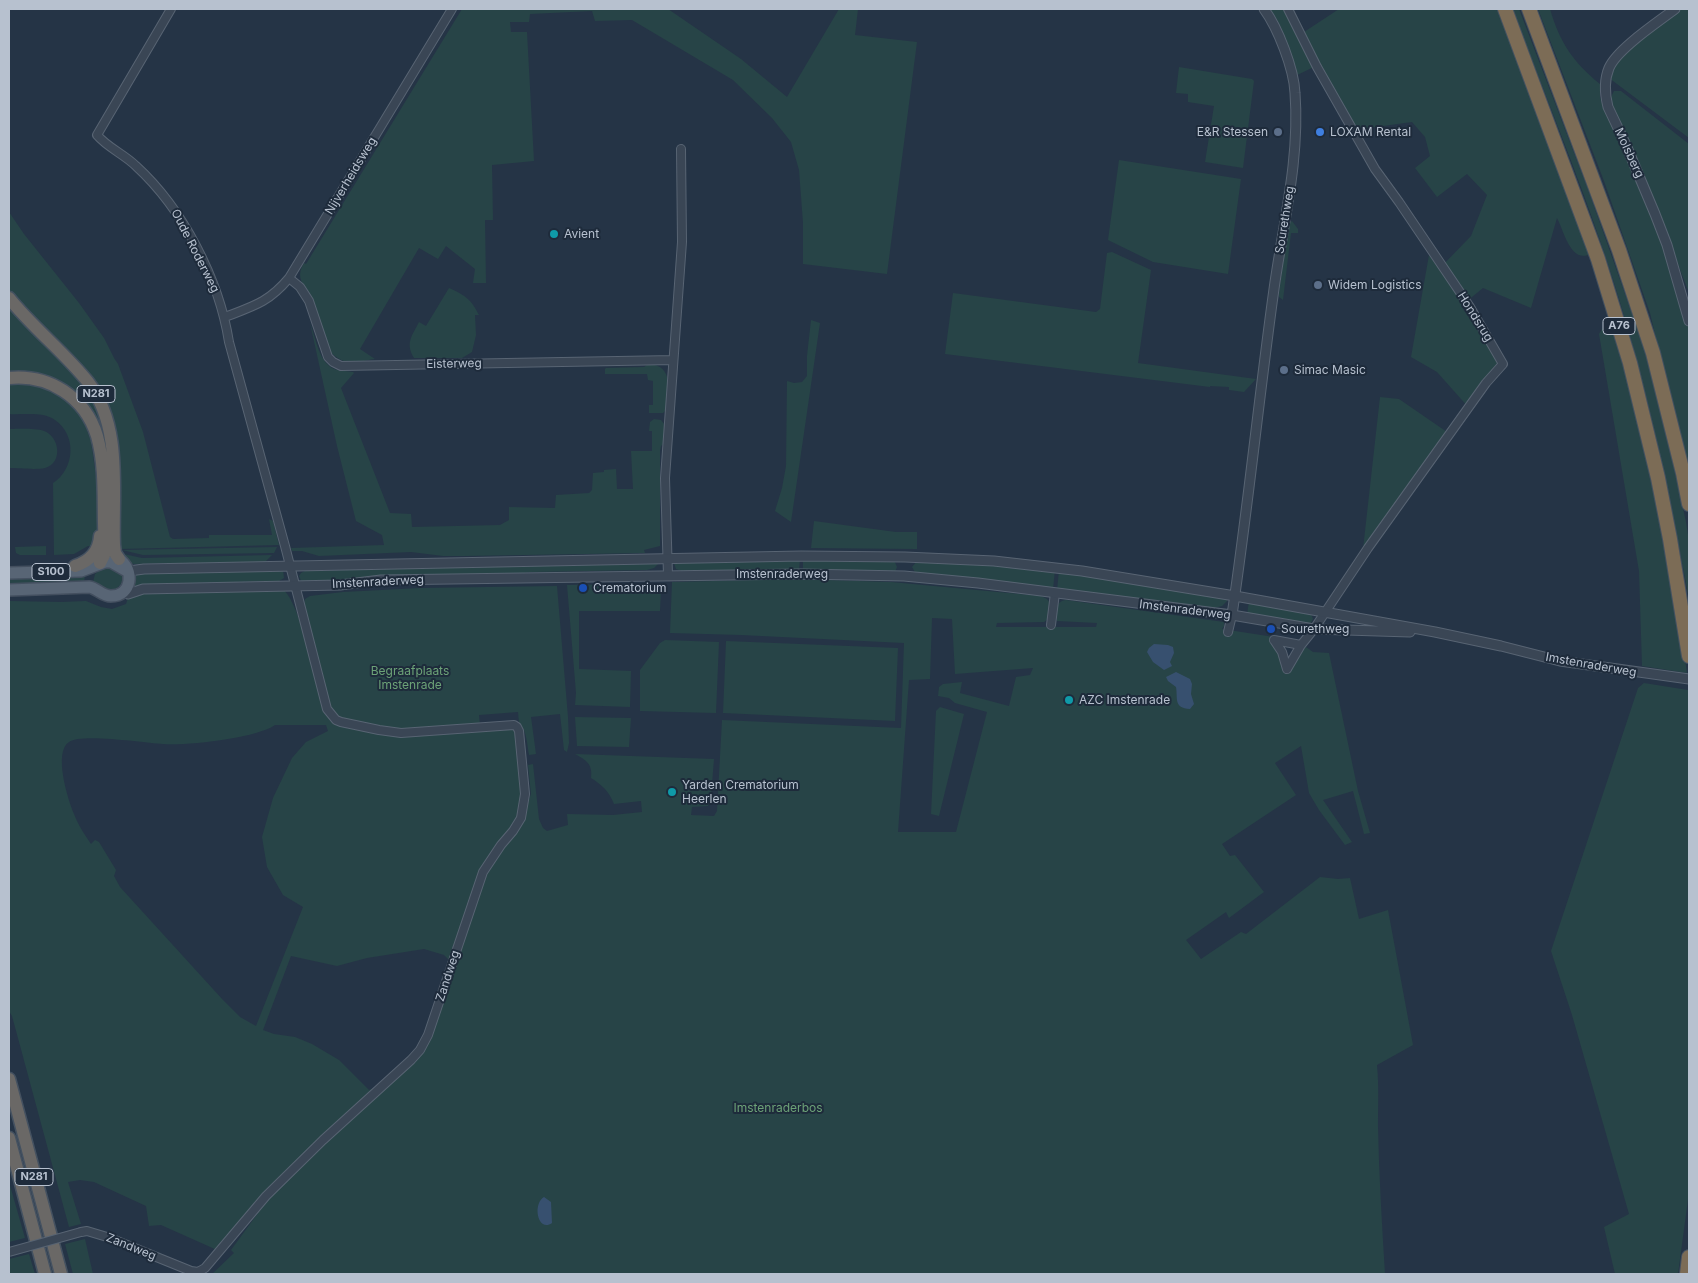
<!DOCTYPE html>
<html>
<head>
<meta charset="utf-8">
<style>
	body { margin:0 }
	#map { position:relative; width:1698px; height:1283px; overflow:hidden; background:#253446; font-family:Inter,sans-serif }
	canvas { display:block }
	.frame { position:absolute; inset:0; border:10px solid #b7c1cf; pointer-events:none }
</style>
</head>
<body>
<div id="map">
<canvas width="1698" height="1283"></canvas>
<div class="frame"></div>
</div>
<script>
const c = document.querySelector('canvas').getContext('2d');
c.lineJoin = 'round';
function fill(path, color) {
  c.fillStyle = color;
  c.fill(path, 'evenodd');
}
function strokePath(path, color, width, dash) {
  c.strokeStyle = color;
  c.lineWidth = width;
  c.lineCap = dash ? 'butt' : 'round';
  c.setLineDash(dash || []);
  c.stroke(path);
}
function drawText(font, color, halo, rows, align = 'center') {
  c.font = font + ' Inter,sans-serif';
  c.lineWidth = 4;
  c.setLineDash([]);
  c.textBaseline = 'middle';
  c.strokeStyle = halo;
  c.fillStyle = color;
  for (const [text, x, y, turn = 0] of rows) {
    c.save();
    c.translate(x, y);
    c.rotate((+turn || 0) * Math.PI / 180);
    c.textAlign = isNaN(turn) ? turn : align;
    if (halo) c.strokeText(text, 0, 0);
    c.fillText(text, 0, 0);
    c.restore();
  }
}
const green = new Path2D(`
	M462 9H668L741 59 787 97 839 9H858L855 35 917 42 887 274 803 264V223L799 170 791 142 772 118 733 80 632 20 595 21 592 11 530 14 529 22H510L511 32H527L534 161 492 165 493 220H485L486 283H473L475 269 446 246 438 259 419 248 360 349 375 359C354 362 348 367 331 353L308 291C300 282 297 274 304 263L306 264Z
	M1264 9H1286L1301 34 1339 9H1499L1592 253C1571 266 1564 231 1557 218L1531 308 1483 288 1461 306 1501 364 1469 408 1437 372 1411 357 1429 255 1439 269 1471 236 1487 195 1467 174 1437 197 1415 168 1430 156 1425 137 1412 122 1354 130 1318 65 1293 77Z
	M1512 9H1519L1589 192 1642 342 1661 410 1686 522 1689 541V599C1673 514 1656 430 1633 347 1602 232 1555 120 1512 9Z
	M1538 9H1550C1560 43 1573 62 1600 84V97L1603 107 1649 206 1678 287 1689 329V474L1650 313 1604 181Z
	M1678 9H1689V138L1609 78 1619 56Z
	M1179 67 1252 79 1254 81 1243 168 1205 162 1214 106 1188 102V94L1176 93Z
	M1614 91H1621L1689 144V293L1644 175 1618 125 1611 105V97Z
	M1119 160 1241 179 1228 274 1153 262 1108 240Z
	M9 212 24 234 79 303 104 338 114 358 118 364 143 432 170 537 173 539 209 538V535H272L269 519 273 521 279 545 120 549 108 412 9 290Z
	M1292 221 1298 229V233H1291L1283 300 1279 297V294L1288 224Z
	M1112 252 1151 270 1138 363 1256 379 1244 392 1229 390V387L1210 386V387L945 354 953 293 1096 312 1100 309 1107 253Z
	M449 288C465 295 471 299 479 315H475L476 335 472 352 462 358H414C405 343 412 336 419 322L426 326Z
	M9 307 34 335 74 372 93 396 107 440 104 459 84 403 9 374Z
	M811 320 820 323 791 522 775 511 782 488 786 466 787 381 794 383 802 382 807 376V356Z
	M310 323C316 338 319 365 337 370 342 371 348 371 353 372L354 373 341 388 390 513 411 514 412 527 500 525 509 520V507L555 508 556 495 589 493 592 490 593 473 604 472V470L616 469 617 489H633L631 451H652V431H649L650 422 654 419 661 420 665 425 664 443 661 446 660 451V546L644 550 645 553 465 556H443L411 552 319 556 302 551H292L291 548 384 545 382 535 356 521 337 446Z
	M1615 324 1645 433 1670 559 1687 673 1642 666 1639 571 1599 334 1602 329Z
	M648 364C675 365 668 392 666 410L663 413H649V405H653V381L648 380 647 374H605V369L606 368 644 367Z
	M20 384 45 387 63 396 82 417 91 441 97 484 98 532 93 546H88L74 554 54 555 53 483C75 469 77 435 55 420 43 411 23 415 9 414V385Z
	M1380 397 1399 399 1447 432 1363 549Z
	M9 429C19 429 35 428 44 431 60 437 63 463 45 468 36 470 19 468 9 468Z
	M814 521 896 532H917V549L811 548Z
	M46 546V555H20L16 553 15 547Z
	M277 547 274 553 143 555 122 550Z
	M119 553 142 558 272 555 265 562 191 566 171 563 134 564 130 563Z
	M803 558 894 560 897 567 895 572 803 571Z
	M800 559 799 571 684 572 676 569 674 563 676 561Z
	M918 560 1055 569 1053 590 916 574 912 567Z
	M659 563 654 568 647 570 532 572 497 576 302 583 299 576 301 573 305 571 422 568 456 565Z
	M103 568H110L124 576C122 584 118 590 109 590L93 582 95 574Z
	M283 570 284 578 279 581 192 583 132 589 134 574 192 571Z
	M1059 570 1227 599V601L1222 606 1210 609 1127 597 1095 596 1057 591Z
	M9 575H85L84 583 9 585Z
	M796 579 891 582 1041 596 1047 599 1050 603 1048 619 1044 622 997 623 996 627H1096L1097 623 1057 621C1053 613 1056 601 1066 600L1224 622V626L1222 629 1274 637 1276 648 1295 662 1300 652 1306 647 1313 652 1329 653 1358 791 1370 833 1364 834 1353 791 1323 800 1352 842 1345 845 1319 810 1309 793 1301 746 1275 763 1296 795 1222 844 1230 856 1235 855 1264 892 1229 918 1226 912 1186 940 1201 959 1241 932 1246 934 1320 877 1338 879 1350 878 1359 919 1388 910 1413 1045 1377 1065C1379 1086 1378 1106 1378 1127 1379 1176 1382 1225 1385 1274H212L234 1253 231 1250 258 1213 256 1212 217 1250 161 1225 149 1226 146 1206 94 1182 80 1180 68 1182 81 1224 69 1227 12 1016 9 1011V601L62 602 86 601 101 607 112 609 126 604 128 598 140 593 282 589C300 599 318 690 324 713L335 724 378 732 512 728 517 732 521 741 522 819 531 794 528 765 533 764 539 819 543 828 547 831 568 825 567 814 613 815 642 812 641 801 614 804C609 791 602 785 591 778 593 764 586 760 575 754L714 759 711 797 708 806 692 807 691 815 714 816 717 811 722 720 901 728 904 643 741 635 670 633 672 582ZM932 618 952 619 955 674 1033 668 1030 675 1016 677 1009 706 960 693 962 682 943 684 939 687 938 696 949 698 955 703 987 712 956 832H898L909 680 930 679ZM275 725H326L328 731 306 742 292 758 273 798 262 837 267 867 283 895 303 907 256 1026 240 1017 223 1000 120 887 114 876 116 870 99 842 95 840 91 844C85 835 78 825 74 814 68 800 53 752 69 742 82 733 144 743 163 744 186 746 257 738 275 725ZM424 949 444 955 450 961 421 1043 402 1067 382 1084 369 1090 339 1060 312 1044 295 1037 274 1034 263 1030 291 956 337 966 367 958Z
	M647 584H654L661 590 660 611H579V669L631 671 630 707 575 705 576 693 567 585Z
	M557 586 568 717 569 743 567 752 564 750 560 714 531 717 536 754 529 755C527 745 527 730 519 723L518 712 479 715 480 725 406 731 347 724 333 713 328 703 303 608 305 599 310 596 343 592 420 588Z
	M1249 601 1306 612 1311 614 1313 619 1310 624 1247 615Z
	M665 640 719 642 716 713 640 711V670L660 643Z
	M726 641 898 648 895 721 723 713Z
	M1644 683 1688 690 1689 704V1192L1678 1274H1615L1604 1227 1629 1214 1572 1015 1551 951 1638 688Z
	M940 707 964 714 939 816 931 814 936 711Z
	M575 717 631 718 629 747 577 746Z
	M9 1182 25 1238 9 1242Z
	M85 1239 93 1274H73L65 1244Z
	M29 1254 35 1274H9V1259Z`);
const water = new Path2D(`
	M1154 644 1168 645 1173 647 1174 653 1170 662 1172 666 1164 670 1153 662 1147 652 1149 648Z
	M1176 672 1190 679 1192 684 1191 694 1194 704 1190 709C1173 708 1178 698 1176 687L1168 681 1166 677Z
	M544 1197 551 1202 552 1223C538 1233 532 1204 544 1197Z`);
const minor = new Path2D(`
	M289 278 300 287 309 301 328 357 333 362 341 366 673 360
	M225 317C254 306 269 302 289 278L452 9
	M668 575 665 478 682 242 681 149
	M1051 625 1055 593
	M1228 632 1232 615
	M1274 640 1282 652 1287 669
	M1274 640 1301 645
	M1287 669 1301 645 1314 629 1368 548 1486 383 1503 364 1470 307 1399 202 1375 169 1317 67 1288 9
	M81 1232 87 1231 107 1237 191 1271 198 1272 205 1268 266 1196 323 1140 411 1060 420 1050 428 1035 483 872 501 845 513 831 521 818 525 794 519 731 517 727 514 725 401 733 379 730 341 722 336 720 327 709 285 546 229 342C219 279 183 209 136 166 124 154 108 148 97 135L171 9`);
const tertiary = new Path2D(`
	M1675 9C1658 22 1617 49 1609 68 1604 80 1605 95 1608 107L1626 145 1655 214 1667 245 1689 321
	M129 571 144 569 801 556 905 557 994 561 1082 571 1235 596 1435 632 1501 646 1560 661 1689 679
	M128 594 143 589 340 585 381 580 801 574 904 576 978 583 1232 615 1314 629 1410 632
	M1232 615C1248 507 1259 397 1274 289 1283 224 1300 159 1295 93 1294 69 1278 28 1264 9`);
const primary = new Path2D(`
	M9 573 81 571 105 562H111L125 570
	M9 590 89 587C97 588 102 596 111 596 132 596 135 570 119 559`);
const trunk = new Path2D(`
	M9 298C33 328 64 352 88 382 123 427 112 492 114 545L115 553 119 559
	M9 378C49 374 85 397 97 436 107 472 102 511 105 547L104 555 100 563
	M75 566C90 561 99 552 100 536
	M9 1079 61 1274
	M9 1138 45 1274`);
const motorway = new Path2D(`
	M1505 9 1598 259 1630 363 1658 478 1670 539 1689 656
	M1529 9 1619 250 1653 353 1683 473 1689 504
	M1687 1274 1689 1257`);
const minorBridge = new Path2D(`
	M9 1252 81 1232`);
const markers = [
	[1278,132,5,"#5c6f8a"],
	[1320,132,5,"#3f7fe0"],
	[554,234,5,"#0f9aa8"],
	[1318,285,5,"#5c6f8a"],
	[1284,370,5,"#5c6f8a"],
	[583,588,5,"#1a4fb4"],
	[1271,629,5,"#1a4fb4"],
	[1069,700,5,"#0f9aa8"],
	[672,792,5,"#0f9aa8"]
];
const shields = [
	[1619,326,32],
	[96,394,38],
	[51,572,38],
	[34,1177,38]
];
const shieldNames = [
	["A76",1619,326],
	["N281",96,394],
	["S100",51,572],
	["N281",34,1177]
];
const poiNames = [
	["E&R Stessen",1268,132,"right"],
	["LOXAM Rental",1330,132],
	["Avient",564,234],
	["Widem Logistics",1328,285],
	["Simac Masic",1294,370],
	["Crematorium",593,588],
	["Sourethweg",1281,629],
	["AZC Imstenrade",1079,700],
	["Yarden Crematorium",682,785],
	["Heerlen",682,799]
];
const streetNames = [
	["Molsberg",1629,153,65],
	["Nijverheidsweg",351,176,-59],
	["Sourethweg",1285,220,-81],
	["Oude Roderweg",195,251,63],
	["Hondsrug",1475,317,58],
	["Eisterweg",454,364,-1],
	["Imstenraderweg",782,574],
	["Imstenraderweg",378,582,-3],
	["Imstenraderweg",1185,610,7],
	["Imstenraderweg",1591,665,10],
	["Zandweg",448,976,-72],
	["Zandweg",131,1247,22]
];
const parkNames = [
	["Begraafplaats",410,671],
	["Imstenrade",410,685],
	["Imstenraderbos",778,1108]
];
fill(green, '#274447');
fill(water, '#37506f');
strokePath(minor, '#586473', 10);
strokePath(tertiary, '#586473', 11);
strokePath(primary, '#434f5f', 14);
strokePath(trunk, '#445160', 15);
strokePath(motorway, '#445160', 16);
strokePath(minor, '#3a4655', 8);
strokePath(tertiary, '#3a4655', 9);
strokePath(primary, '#586575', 11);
strokePath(trunk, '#6a6866', 12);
strokePath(motorway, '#7c6c56', 14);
strokePath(minorBridge, '#586473', 10, []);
strokePath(minorBridge, '#3a4655', 8);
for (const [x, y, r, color] of markers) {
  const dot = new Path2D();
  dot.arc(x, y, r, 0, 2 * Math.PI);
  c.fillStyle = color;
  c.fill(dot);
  strokePath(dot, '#1e2b3b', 2);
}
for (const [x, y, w] of shields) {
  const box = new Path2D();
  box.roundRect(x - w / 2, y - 8.5, w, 17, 4);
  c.fillStyle = '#1e2b3b';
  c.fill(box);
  strokePath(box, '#b7c1cf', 1);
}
drawText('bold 11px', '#b7c1cf', null, shieldNames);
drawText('12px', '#b7c1cf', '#1e2b3b', poiNames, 'left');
drawText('12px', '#b7c1cf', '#1e2b3b', streetNames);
drawText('12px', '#6ca277', '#1e2b3b', parkNames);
</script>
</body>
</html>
